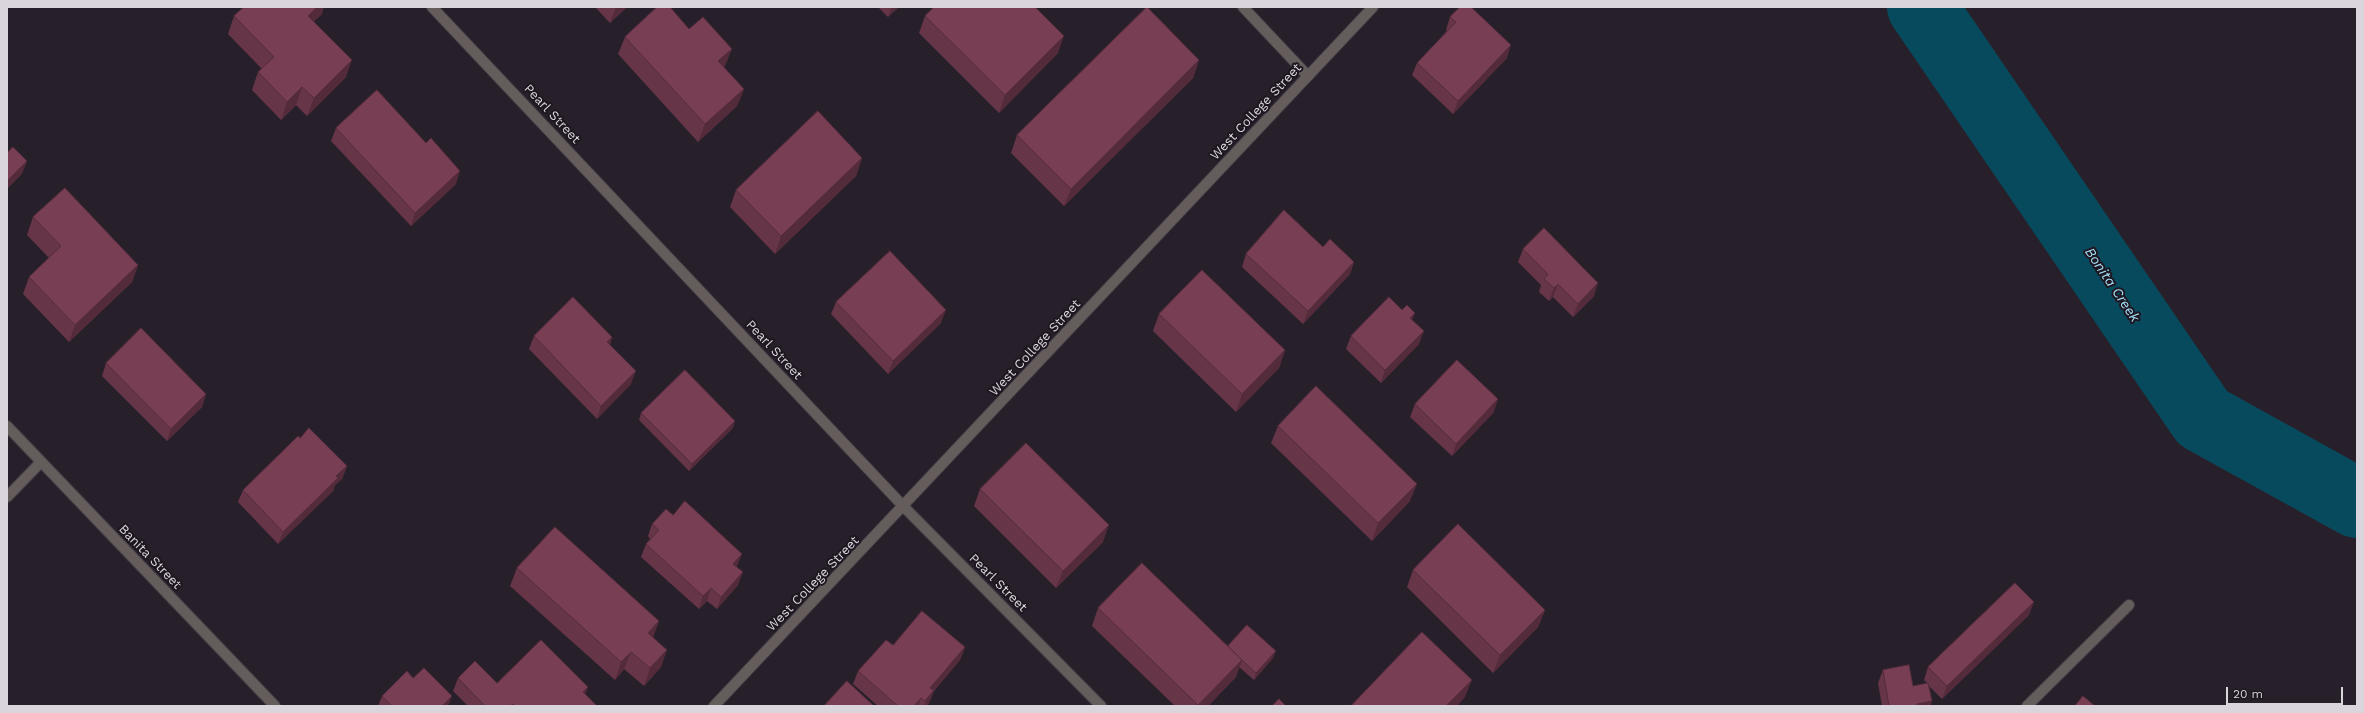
<!DOCTYPE html>
<html>
<head>
<meta charset="utf-8">
<style>
	body { margin:0 }
	#map { position:relative; width:2364px; height:713px; overflow:hidden; background:#27202a; font-family:"Work Sans",sans-serif }
	canvas { display:block }
	.frame { position:absolute; inset:0; border:8px solid #dad5dc; pointer-events:none }
	.scale { position:absolute; left:2226px; top:687px; width:117px; height:18px; box-sizing:border-box; border:2px solid #dad5dc; border-top:0; padding-left:5px; font-size:12px; line-height:14px; white-space:nowrap; color:#dad5dc; -webkit-text-stroke:3px #1e1721; paint-order:stroke }
</style>
</head>
<body>
<div id="map">
<canvas width="2364" height="713"></canvas>
<div class="frame"></div>
<div class="scale">20 m</div>
</div>
<script>
const c = document.querySelector('canvas').getContext('2d');
c.lineJoin = 'round';
function strokePath(path, color, width, dash) {
  c.strokeStyle = color;
  c.lineWidth = width;
  c.lineCap = dash ? 'butt' : 'round';
  c.setLineDash(dash || []);
  c.stroke(path);
}
function fill(path, color) {
  c.fillStyle = color;
  c.fill(path, 'evenodd');
}
function drawText(font, color, halo, rows, align = 'center') {
  c.font = font + ' "Work Sans",sans-serif';
  c.lineWidth = 4;
  c.setLineDash([]);
  c.textBaseline = 'middle';
  c.strokeStyle = halo;
  c.fillStyle = color;
  for (const [text, x, y, turn = 0] of rows) {
    c.save();
    c.translate(x, y);
    c.rotate((+turn || 0) * Math.PI / 180);
    c.textAlign = isNaN(turn) ? turn : align;
    if (halo) c.strokeText(text, 0, 0);
    c.fillText(text, 0, 0);
    c.restore();
  }
}
const river = new Path2D(`
	M1922 7 2203 418 2357 503`);
const lane = new Path2D(`
	M1243 7 1308 76
	M7 497 41 462
	M2027 706 2129 605`);
const street = new Path2D(`
	M432 7 904 507 1101 706
	M7 426 275 706
	M714 706 1373 7`);
const wall = new Path2D(`
	M595 7H627L610 23Z
	M878 7H899L888 17Z
	M322 14 314 21 346 77 307 116 296 105 281 120 252 90 258 72 262 69 228 34 234 16Z
	M925 16 1058 53 999 113 919 33Z
	M1450 17 1507 58 1453 114 1412 75 1417 63 1447 31 1446 30Z
	M689 29 725 66 724 67 744 89 737 106 698 142 618 54 625 37Z
	M1199 60 1193 78 1064 206 1011 153 1017 135Z
	M336 128 456 184 411 226 331 141Z
	M862 158 856 176 775 254 730 207 736 190Z
	M33 217 138 265 132 282 69 342 23 294 29 277 49 258 27 235Z
	M1323 247 1354 262 1350 274 1303 324 1242 267 1246 254Z
	M1523 249 1594 296 1573 317 1553 297 1549 301 1539 292 1541 285 1518 262Z
	M836 302 941 323 888 374 831 314Z
	M1159 314 1285 350 1279 368 1236 412 1153 331Z
	M1412 320 1419 344 1381 383 1346 349 1351 336Z
	M534 336 612 337 610 345 631 384 597 419 529 349Z
	M106 363 206 394 202 407 167 441 102 376Z
	M1415 404 1494 412 1452 456 1410 417Z
	M641 413 733 428 689 471 639 420Z
	M1278 426 1410 501 1372 541 1271 443Z
	M300 438 347 466 342 479 335 485 333 491 278 544 238 502 243 490Z
	M980 489 1103 542 1056 588 974 506Z
	M652 524 737 566 738 585 717 609 707 601 699 609 641 557 646 544 650 539 648 536Z
	M517 568 659 621 653 637 661 667 644 686 624 669 615 680 510 586Z
	M1413 570 1545 610 1538 627 1493 673 1407 587Z
	M1098 608 1228 646 1273 658 1254 680 1239 667 1236 677 1208 706H1175L1092 626Z
	M2029 615 1942 699 1929 686 1932 701 1930 706H1882L1878 683 1883 670 1913 686 1927 683 1924 680 1928 667Z
	M893 645 965 647 960 660 934 691 929 703 927 706H878L853 684 858 671Z
	M413 678 448 706H378L382 696Z
	M458 678 497 683 585 694 597 706H468L453 691Z`);
const shadedWall = new Path2D(`
	M317 7H324L322 14 302 33 308 16Z
	M616 7H627L610 23Z
	M892 7H899L888 17Z
	M1064 36 1058 53 999 113 1005 95Z
	M1511 45 1507 58 1453 114 1458 101Z
	M732 49 725 66 712 78 718 61Z
	M352 60 346 77 307 116 314 98Z
	M1199 60 1193 78 1064 206 1071 189Z
	M302 87 296 105 281 120 287 102Z
	M744 89 737 106 698 142 705 124Z
	M862 158 856 176 775 254 781 236Z
	M27 161 22 174 7 189V181Z
	M460 171 456 184 411 226 415 213Z
	M1354 262 1350 274 1303 324 1308 311Z
	M138 265 132 282 69 342 75 325Z
	M1598 283 1594 296 1573 317 1578 304Z
	M1558 284 1553 297 1549 301 1554 288Z
	M946 310 941 323 888 374 893 361Z
	M1415 313 1410 326V318Z
	M1424 331 1419 344 1381 383 1385 370Z
	M612 337 608 350 607 342Z
	M1285 350 1279 368 1236 412 1242 394Z
	M636 371 631 384 597 419 601 406Z
	M206 394 202 407 167 441 171 429Z
	M1498 399 1494 412 1452 456 1456 444Z
	M735 421 733 428 689 471 692 464Z
	M347 466 342 479 335 485 333 491 278 544 283 532 336 476Z
	M1417 484 1410 501 1372 541 1378 523Z
	M1109 525 1103 542 1056 588 1063 571Z
	M742 554 737 566 728 577 733 564Z
	M743 572 738 585 717 609 721 597Z
	M711 588 707 601 699 609 703 596Z
	M2034 602 2029 615 1942 699 1947 686Z
	M1545 610 1538 627 1493 673 1500 655Z
	M659 621 652 639 648 633Z
	M965 647 960 660 934 691 929 703 927 706H924L930 688Z
	M667 650 661 667 644 686 650 668Z
	M1276 651 1273 658 1254 680 1256 673Z
	M631 652 624 669 615 680 621 662Z
	M1242 660 1236 677 1208 706H1198Z
	M1472 680 1465 697 1457 706H1446Z
	M588 687 583 700V692Z
	M452 696 448 706H442Z
	M921 698 918 706H914Z
	M1932 701 1930 706H1916L1917 704Z`);
const building = new Path2D(`
	M244 7H317L308 16 352 60 314 98 302 87 287 102 258 72 274 57 234 16Z
	M657 7H670L689 29 703 17 732 49 718 61 744 89 705 124 625 37Z
	M934 7H1035L1064 36 1005 95 925 16Z
	M1147 7 1199 60 1071 189 1017 135Z
	M1460 7H1471L1511 45 1458 101 1417 63 1456 22 1450 17Z
	M377 90 426 143 431 138 460 171 415 213 336 128Z
	M818 111 862 158 781 236 736 190Z
	M13 147 27 161 7 181V153Z
	M65 188 138 265 75 325 29 277 61 246 33 217Z
	M1284 210 1323 247 1330 239 1354 262 1308 311 1246 254Z
	M1544 228 1598 283 1578 304 1558 284 1554 288 1544 279 1548 274 1523 249Z
	M890 251 946 310 893 361 836 302Z
	M1202 270 1285 350 1242 394 1159 314Z
	M573 297 612 337 607 342 636 371 601 406 534 336Z
	M1389 297 1402 310 1407 305 1415 313 1410 318 1424 331 1385 370 1351 336Z
	M141 328 206 394 171 429 106 363Z
	M1457 360 1498 399 1456 444 1415 404Z
	M685 370 735 421 692 464 641 413Z
	M1316 386 1417 484 1378 523 1278 426Z
	M309 428 347 466 336 476 338 478 283 532 243 490 298 436 300 438Z
	M1026 443 1109 525 1063 571 980 489Z
	M685 501 742 554 733 564 743 572 721 597 711 588 703 596 646 544 659 530 652 524 666 509 673 515Z
	M1458 524 1545 610 1500 655 1413 570Z
	M555 527 659 621 648 633 667 650 650 668 631 652 621 662 517 568Z
	M1142 563 1242 660 1198 705 1098 608Z
	M2015 583 2034 602 1947 686 1928 667Z
	M922 611 965 647 930 688 934 690 925 701 921 698 914 706H898L858 671 886 640 893 645Z
	M1247 625 1276 651 1256 673 1242 660 1228 646Z
	M1422 632 1472 680 1446 706H1351Z
	M541 640 588 687 583 692 597 706H515L513 704 510 706H485L458 678 475 661 497 683Z
	M1909 665 1913 686 1928 683 1932 701 1917 704V706H1889L1883 670Z
	M424 668 452 696 442 706H392L382 696 407 671 413 678Z
	M847 681 874 706H824Z
	M2083 696 2095 706H2075Z
	M1279 699 1286 706H1272Z`);
const streetNames = [
	["West College Street",1256,112,-47],
	["Pearl Street",552,114,47],
	["West College Street",1035,348,-47],
	["Pearl Street",774,350,47],
	["Banita Street",150,557,46],
	["Pearl Street",998,583,45],
	["West College Street",813,584,-46]
];
const waterNames = [
	["Bonita Creek",2112,285,56]
];
strokePath(river, '#084a5d', 70);
strokePath(lane, '#443d46', 12);
strokePath(street, '#443d46', 12);
strokePath(lane, '#645d5c', 10);
strokePath(street, '#645d5c', 10);
fill(wall, '#673548');
fill(shadedWall, '#542b3b');
fill(building, '#783e54');
strokePath(building, '#542b3b', 1);
drawText('13px', '#dad5dc', '#1e1721', streetNames);
drawText('italic 14px', '#a2def5', '#1e1721', waterNames);
</script>
</body>
</html>
